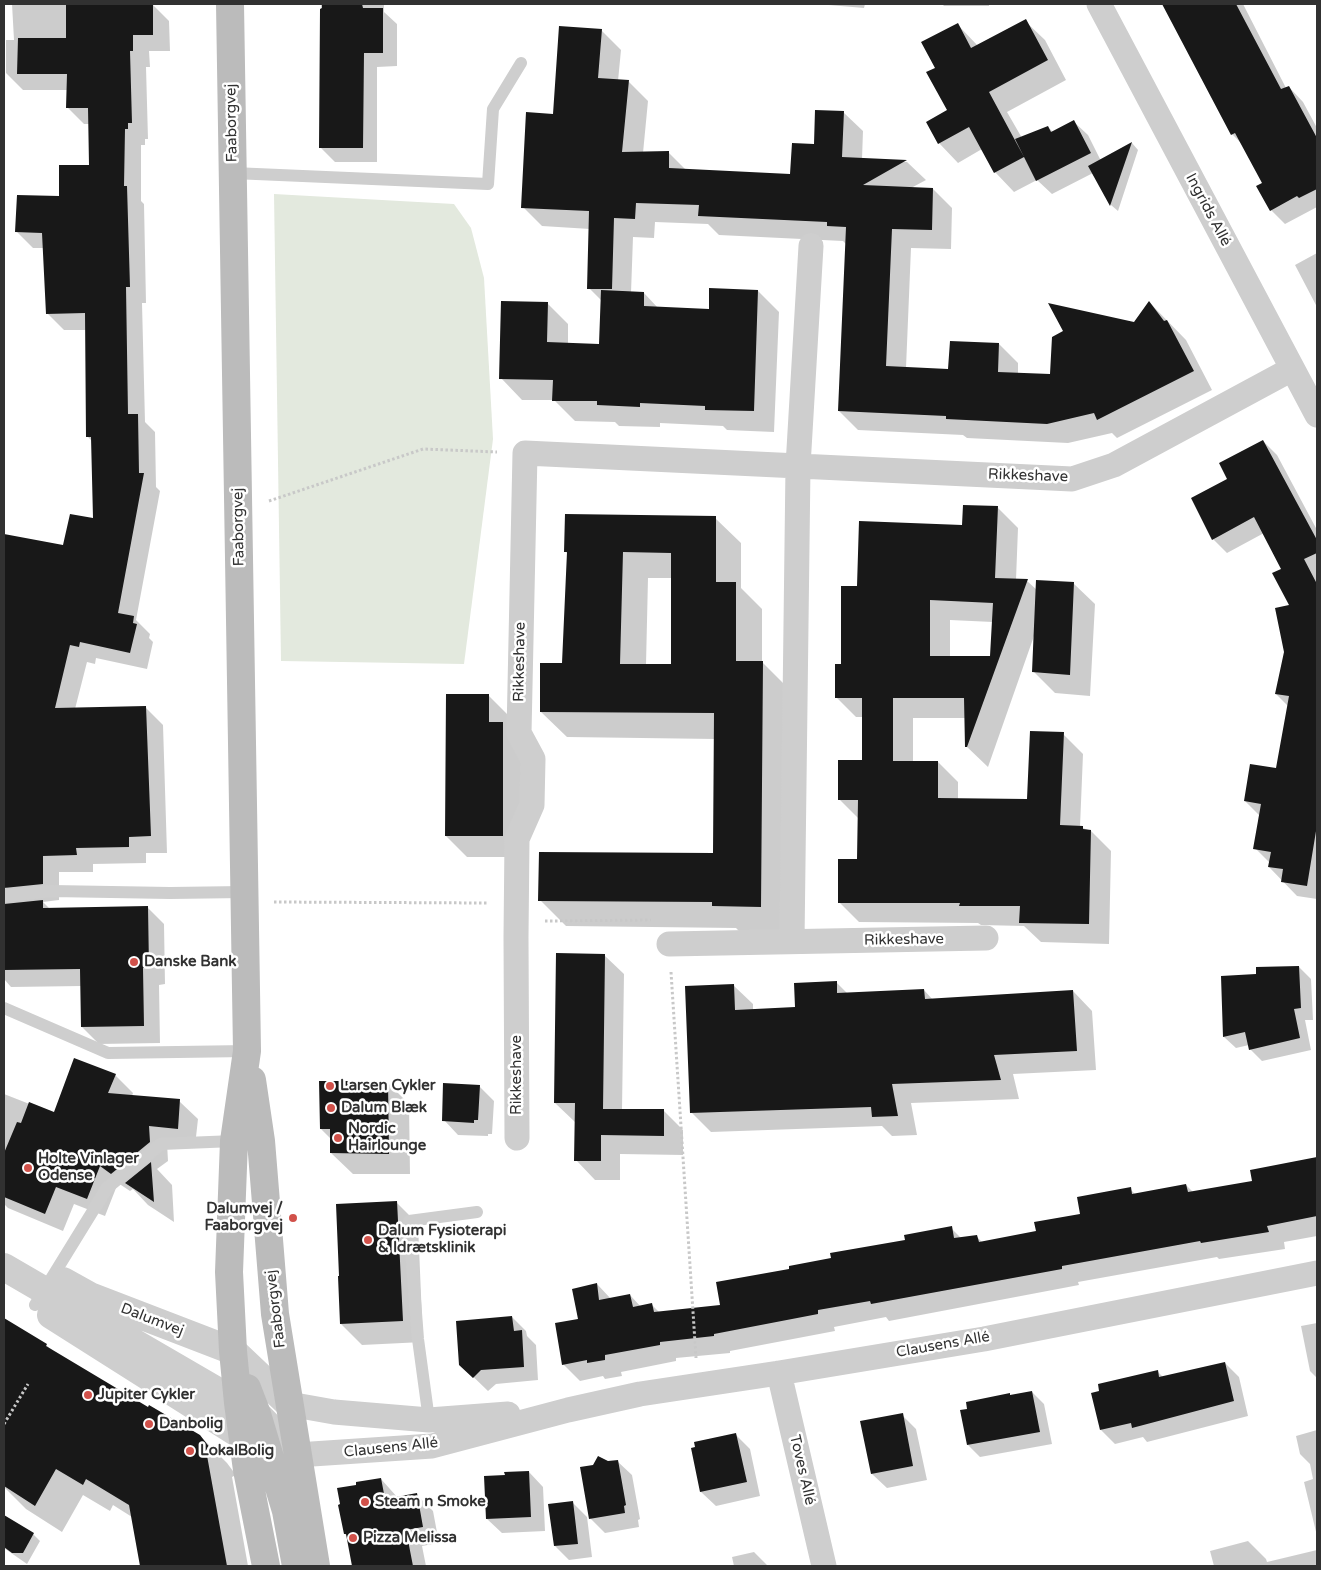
<!DOCTYPE html>
<html>
<head>
<meta charset="utf-8">
<style>
	body { margin:0 }
	#map { position:relative; width:1321px; height:1570px; overflow:hidden; background:#fff; font-family:"Varela Round",sans-serif }
	canvas { display:block }
	.frame { position:absolute; inset:0; border:5px solid #313131; pointer-events:none }
</style>
</head>
<body>
<div id="map">
<canvas width="1321" height="1570"></canvas>
<div class="frame"></div>
</div>
<script>
const c = document.querySelector('canvas').getContext('2d');
c.lineJoin = 'round';
function fill(path, color) {
  c.fillStyle = color;
  c.fill(path, 'evenodd');
}
function strokePath(path, color, width, dash) {
  c.strokeStyle = color;
  c.lineWidth = width;
  c.lineCap = dash ? 'butt' : 'round';
  c.setLineDash(dash || []);
  c.stroke(path);
}
function drawText(font, color, halo, rows, align = 'center') {
  c.font = font + ' "Varela Round",sans-serif';
  c.lineWidth = 5;
  c.setLineDash([]);
  c.textBaseline = 'middle';
  c.strokeStyle = halo;
  c.fillStyle = color;
  for (const [text, x, y, turn = 0] of rows) {
    c.save();
    c.translate(x, y);
    c.rotate((+turn || 0) * Math.PI / 180);
    c.textAlign = isNaN(turn) ? turn : align;
    if (halo) c.strokeText(text, 0, 0);
    c.fillText(text, 0, 0);
    c.restore();
  }
}
const green = new Path2D(`
	M274 194 454 204 471 228 484 278 493 439 464 664 281 661Z`);
const shadow = new Path2D(`
	M12 4H152L169 21 170 51H149L150 67H146L148 139H145V145H141V201L144 204 146 303H142L145 422 155 432 156 487 160 491 136 620 150 634 149 638 153 642 147 669 96 658 95 664 87 662 75 709 146 708 163 725 167 853H146V863L93 864V872H59V900L43 902 50 909 147 907 164 924 165 984 159 985 160 1043 99 1044 82 1027V986L11 987 4 979V889L9 886 8 884 4 886V535L64 547 94 520 93 442 87 436 86 330H64L47 313 44 248H33L16 231 60 197 90 166V124H84L67 107 68 90H23L6 73V40H14Z
	M321 4H384V12L397 24V66L377 67V162H335L321 148Z
	M817 4H865L864 8Z
	M942 4H989V6H944Z
	M1163 4H1243L1286 88 1289 87 1303 102 1317 128V207L1285 224 1271 210 1264 183 1243 145 1232 134Z
	M1025 21 1045 40 1066 80 1007 112 1022 138 1048 127 1053 132 1073 121 1088 135 1101 161 1132 143 1138 150 1118 211 1111 205 1093 173 1052 194 1037 180 1014 192 995 172 982 149 958 163 939 143 949 111 937 68 957 24 978 46Z
	M601 30 621 50 618 81 629 82 648 101 643 153 668 152 686 170 792 175 843 112 863 131 862 159 907 162 926 180 911 188 933 189 952 208 951 249 911 248 906 368 950 370 999 344 1018 363V374L1052 376 1134 323 1149 302 1186 340 1212 390 1117 438 1112 433 1068 443 967 438 963 435 858 430 839 411 846 244 843 241 719 235 708 224 655 222 654 238 633 237 631 293H644L658 308 710 310 758 291 779 312 774 432 727 430 723 426 660 423V427L619 426 615 422 575 421 554 400H522L501 378 547 303 568 324V344L600 345 602 301 589 288 590 229 542 226 523 207 554 115Z
	M1317 253V307L1295 265Z
	M1263 441 1277 455 1317 530V899L1297 896 1269 867 1270 863 1255 848 1259 815 1245 801 1277 769 1288 706 1276 694 1285 652 1291 606 1283 569 1264 533 1227 553 1213 539 1229 480Z
	M998 508 1018 528 1016 580 1027 581 1037 590 1073 583 1095 604 1090 696 1055 693 1033 671 1034 636 988 767 966 746V718H913V762H938L958 782V799L1028 800 1063 734 1083 754 1080 827 1091 831 1111 851 1109 944 1041 942 1024 926 981 925 978 923 859 922 839 902 859 860V819L839 799 864 762V717H856L836 697 858 587ZM950 620 993 622 991 657H950Z
	M715 518 741 543V588L762 609V662L788 688 786 932 739 931 736 928 566 926 540 900 714 855 715 739 567 737 541 712 563 664 568 554 565 551ZM648 578H672V665H646Z
	M489 696 510 717 523 745V857H467L446 836Z
	M604 955 624 974 622 1110 664 1111 683 1130V1155L620 1154V1180H595L576 1160 575 1122 555 1103Z
	M1299 967 1311 979 1313 1020H1305L1311 1050 1262 1061 1250 1049 1249 1045 1236 1048 1224 1037 1257 975Z
	M836 982 848 994 924 990 933 1000 1073 991 1092 1011 1096 1070 1013 1074 1019 1099 911 1103 917 1135 892 1136 882 1126 711 1132 692 1113 733 985 753 1004V1010L797 1008Z
	M115 1075 133 1093 132 1096 179 1101 198 1119 195 1146 167 1143 168 1161 157 1169 172 1185 174 1222 148 1205 133 1189 130 1191 118 1183 105 1216 74 1204 63 1231 8 1208 4 1204V1094L55 1114Z
	M387 1082 409 1104 410 1174H353L331 1153V1139L321 1129Z
	M479 1086 494 1101 492 1134H488V1136L458 1135 444 1120Z
	M1317 1158V1236L1284 1242 1285 1249 1219 1259 1217 1257 1078 1282 1079 1285 889 1321 886 1317 834 1327 835 1331 730 1351V1353L676 1358V1361L621 1372 622 1376 605 1379 603 1376 580 1381 563 1364 580 1320 597 1284 611 1299 630 1295 641 1307 652 1305 660 1313 722 1306 791 1270 907 1241 951 1228 962 1239 977 1237 983 1243 1037 1232 1082 1215 1130 1189 1136 1195 1186 1185 1193 1192 1254 1182 1252 1171Z
	M396 1202 418 1224 423 1342 362 1345 341 1324Z
	M512 1317 526 1331 527 1336 536 1345 538 1380 496 1384 488 1391 461 1365Z
	M1317 1323V1378L1310 1371 1301 1326Z
	M4 1328 46 1345 53 1351 149 1409 200 1436 227 1463 236 1475 232 1477 248 1566H141L132 1517 113 1505 110 1511 83 1495 62 1532 26 1509 4 1487Z
	M1225 1363 1239 1377 1248 1416 1147 1442 1143 1437 1115 1444 1101 1430 1158 1372 1163 1377Z
	M1032 1392 1044 1404 1052 1444 980 1457 968 1445 1011 1396Z
	M902 1415 916 1429 927 1480 887 1488 872 1474Z
	M1317 1430V1536L1304 1482 1313 1479 1310 1464 1300 1454 1296 1436Z
	M736 1435 750 1449 760 1496 716 1506 701 1492 696 1447Z
	M617 1461 632 1475 640 1519 638 1520 639 1527 605 1533 590 1518 608 1462Z
	M529 1472 543 1487 545 1531 502 1533 487 1519Z
	M381 1479 398 1498 416 1494 433 1511 439 1543 422 1546 426 1566H354L348 1537 345 1534Z
	M573 1503 587 1517 592 1557 569 1560 555 1546Z
	M4 1517 33 1534 40 1541 27 1564 4 1548Z
	M1248 1541 1266 1559 1267 1562 1317 1550V1566H1214L1210 1551Z
	M754 1552 768 1566H734L732 1557Z`);
const building = new Path2D(`
	M66 4H153V35H133V51H130L132 123H128V129H125L124 186H127L130 287H126L128 414H138L139 473H144L118 613 134 616 133 623 137 624 130 653 80 642 79 647 70 645 55 708 146 706 151 836 129 837V847L76 848 77 855 43 856V884L4 888V534L63 545 70 514 93 518 91 437H86L85 313 46 314 42 233 15 232 17 195 59 196V165H89L88 108H66L67 74H17L18 38H66Z
	M322 4H362L363 8H383V53H364L363 148H319L320 9 322 8Z
	M1162 4H1236L1281 89 1289 86 1317 138V189L1299 198 1297 196 1270 211 1256 186 1262 183 1235 133 1231 135Z
	M1026 19 1048 60 989 92 1024 157 994 173 969 127 938 144 926 122 947 110 926 72 935 68 921 42 958 23 971 48Z
	M559 26 602 29 598 78 629 80 622 152 669 151V168L790 174 792 143 814 144 815 110 844 111 842 157 907 160 863 185 933 188 932 230 892 229 886 366 948 369 950 341 999 343 998 372 1050 374 1052 337 1063 331 1048 303 1134 322 1149 301 1164 321 1167 320 1194 371 1097 420 1094 413 1047 424 946 419V416L838 411 846 227 827 226V222L698 216 699 205 636 203 635 219 614 218 612 289H587L589 211 521 208 526 112 553 114Z
	M1074 120 1091 153 1036 181 1015 139 1048 126 1051 132Z
	M1132 142 1110 206 1088 166Z
	M709 288 758 290 754 411 705 410V406L640 403V407L597 405V401H552L553 380 499 379 501 301 548 302 547 342 599 344 601 290 644 292V306L709 309Z
	M1263 440 1317 540V553L1304 559 1317 584V825L1307 886 1281 882 1283 869 1268 867 1271 852 1253 849 1261 804 1244 801 1250 764 1276 768 1289 696 1275 694 1284 652 1275 608 1289 605 1272 573 1281 569 1254 517 1212 540 1191 498 1227 479 1219 463Z
	M963 505 998 506 995 578 1028 579 967 747H965L964 698H893V761H938V798L1027 799 1030 731 1064 732 1060 825 1083 826V829L1091 830 1089 924 1019 923 1020 906H959L960 903H838V859H857L858 800H838V760H862V698H835V664H841V586H857L859 521 962 525ZM930 600 993 603 990 656H930Z
	M565 514 716 516V582H736V661H763L761 907 712 906V902L538 901 539 852 713 853 714 713 540 712V663H562L567 552H564ZM623 552 671 553V664H620Z
	M1036 580 1074 582 1070 675 1032 672Z
	M446 694H489V722H503V836H445Z
	M43 900V908L148 906 149 968H143L144 1026 81 1027 80 969 4 970V904Z
	M556 953 605 954 603 1109H664V1136L601 1135V1161H574L575 1103H554Z
	M1299 966 1301 1008 1294 1009 1300 1038 1249 1050 1245 1032 1223 1037 1221 976 1256 974V967Z
	M837 981V993L924 989 925 999 1073 990 1077 1051 994 1055 1001 1080 892 1084 898 1116 872 1117 871 1107 690 1113 685 986 734 984 735 1010 795 1007 794 983Z
	M74 1058 116 1074 108 1093 180 1099 178 1129 149 1126 150 1142 111 1174 100 1166 87 1199 56 1187 45 1214 4 1197V1153L17 1122 21 1123 29 1102 54 1112Z
	M319 1081H388L389 1154 330 1153V1129H320Z
	M443 1083 480 1085 478 1120H474V1123L442 1121Z
	M1317 1157V1216L1267 1226 1269 1232 1201 1243 1200 1241 1062 1266V1269L871 1304 870 1301 818 1310V1314L714 1334V1336L660 1342V1345L605 1355V1360L587 1363V1360L562 1365 555 1323 578 1319 572 1289 597 1283 599 1300 630 1294 633 1307 652 1303 654 1312 720 1305 716 1282 789 1269V1266L831 1258 830 1253 905 1240 904 1235 952 1226 954 1238 977 1235 979 1242 1036 1231 1034 1222 1080 1214 1077 1197 1131 1187 1132 1194 1186 1184 1188 1192 1252 1181 1250 1170Z
	M151 1162 154 1202 125 1183Z
	M397 1201 403 1321 340 1324 338 1276H339L336 1204Z
	M512 1316 514 1331 522 1330 524 1367 481 1370 473 1378 459 1365 456 1321Z
	M4 1318 47 1344 46 1346 148 1407 149 1405 200 1435 210 1448 206 1450 227 1566H140L129 1505 86 1479 83 1485 56 1469 35 1506 4 1486Z
	M1225 1362 1234 1401 1132 1428 1131 1423 1100 1430 1091 1393 1099 1391 1098 1384 1158 1370 1159 1377Z
	M1032 1391 1040 1432 967 1445 960 1410 967 1409 966 1402 1010 1393V1395Z
	M903 1413 913 1466 871 1474 860 1421Z
	M736 1433 747 1482 700 1492 691 1448 695 1447 694 1442Z
	M598 1456 608 1461 618 1460 626 1505 624 1506 625 1513 589 1519 580 1467 593 1465Z
	M529 1471 531 1517 486 1519 484 1476 505 1475 504 1472Z
	M381 1478 385 1499 417 1493 423 1527 406 1530 413 1566H352L346 1534H344L338 1505 340 1504 337 1488 356 1485V1482Z
	M573 1501 578 1544 554 1546 548 1504Z
	M4 1515 34 1533 23 1553H12L4 1547Z`);
const path = new Path2D(`
	M269 501 423 449 497 452
	M274 902 488 903
	M545 921 651 920
	M671 972 696 1358
	M4 1424 28 1384`);
const service = new Path2D(`
	M233 173 488 184 493 109 521 63
	M4 896 52 891 170 893 244 892
	M4 1008 108 1053 247 1051
	M35 1305 107 1188 161 1144 234 1141
	M429 1420 418 1339 409 1221 477 1212`);
const minor = new Path2D(`
	M1099 4 1317 415
	M792 941 798 466 811 246
	M669 944 986 938
	M517 1138 516 937 517 839 532 805 533 759 519 733 525 453 1072 479 1114 465 1292 369
	M779 1373 824 1566
	M289 1404 334 1412 429 1420 508 1414
	M297 1455 432 1446 568 1410 640 1394 779 1373 984 1339 1317 1273`);
const tertiary = new Path2D(`
	M4 1267 257 1414 297 1455
	M63 1281 90 1296 233 1351 289 1404
	M51 1315 242 1436`);
const secondary = new Path2D(`
	M230 4 247 1051 234 1141 229 1272 233 1351 238 1403 247 1470 266 1566
	M252 1080 261 1141 275 1314 316 1566
	M247 1388 257 1414 286 1511 296 1566`);
const markers = [
	[134,962,5,"#d1514a"],
	[330,1086,5,"#d1514a"],
	[331,1108,5,"#d1514a"],
	[338,1138,5,"#d1514a"],
	[28,1168,5,"#d1514a"],
	[293,1218,5,"#d1514a"],
	[368,1240,5,"#d1514a"],
	[88,1395,5,"#d1514a"],
	[149,1424,5,"#d1514a"],
	[190,1451,5,"#d1514a"],
	[365,1502,5,"#d1514a"],
	[353,1538,5,"#d1514a"]
];
const streetNames = [
	["Faaborgvej",232,123,-91],
	["Ingrids Allé",1208,210,62],
	["Rikkeshave",1028,476,2],
	["Faaborgvej",239,527,-91],
	["Rikkeshave",520,662,-89],
	["Rikkeshave",904,940,-1],
	["Rikkeshave",517,1075,-90],
	["Faaborgvej",276,1309,-97],
	["Dalumvej",152,1320,21],
	["Clausens Allé",943,1345,-10],
	["Clausens Allé",391,1448,-6],
	["Toves Allé",802,1470,77]
];
const poiNames = [
	["Danske Bank",144,962],
	["Larsen Cykler",340,1086],
	["Dalum Blæk",341,1108],
	["Nordic",348,1129],
	["Hairlounge",348,1146],
	["Holte Vinlager",38,1159],
	["Odense",38,1176],
	["Dalumvej /",283,1209,"right"],
	["Faaborgvej",283,1226,"right"],
	["Dalum Fysioterapi",378,1231],
	["& Idrætsklinik",378,1248],
	["Jupiter Cykler",98,1395],
	["Danbolig",159,1424],
	["LokalBolig",200,1451],
	["Steam n Smoke",375,1502],
	["Pizza Melissa",363,1538]
];
fill(green, '#e3e9de');
fill(shadow, '#0003');
fill(building, '#181818');
strokePath(path, '#c8c8c8', 3, [2.5, 2.5]);
strokePath(service, '#cecece', 12);
strokePath(minor, '#cecece', 25);
strokePath(tertiary, '#cecece', 28);
strokePath(secondary, '#bbb', 28);
for (const [x, y, r, color] of markers) {
  const dot = new Path2D();
  dot.arc(x, y, r, 0, 2 * Math.PI);
  c.fillStyle = color;
  c.fill(dot);
  strokePath(dot, '#fff', 2);
}
drawText('15px', '#313131', '#fff', streetNames);
drawText('bold 15px', '#313131', '#fff', poiNames, 'left');
</script>
</body>
</html>
